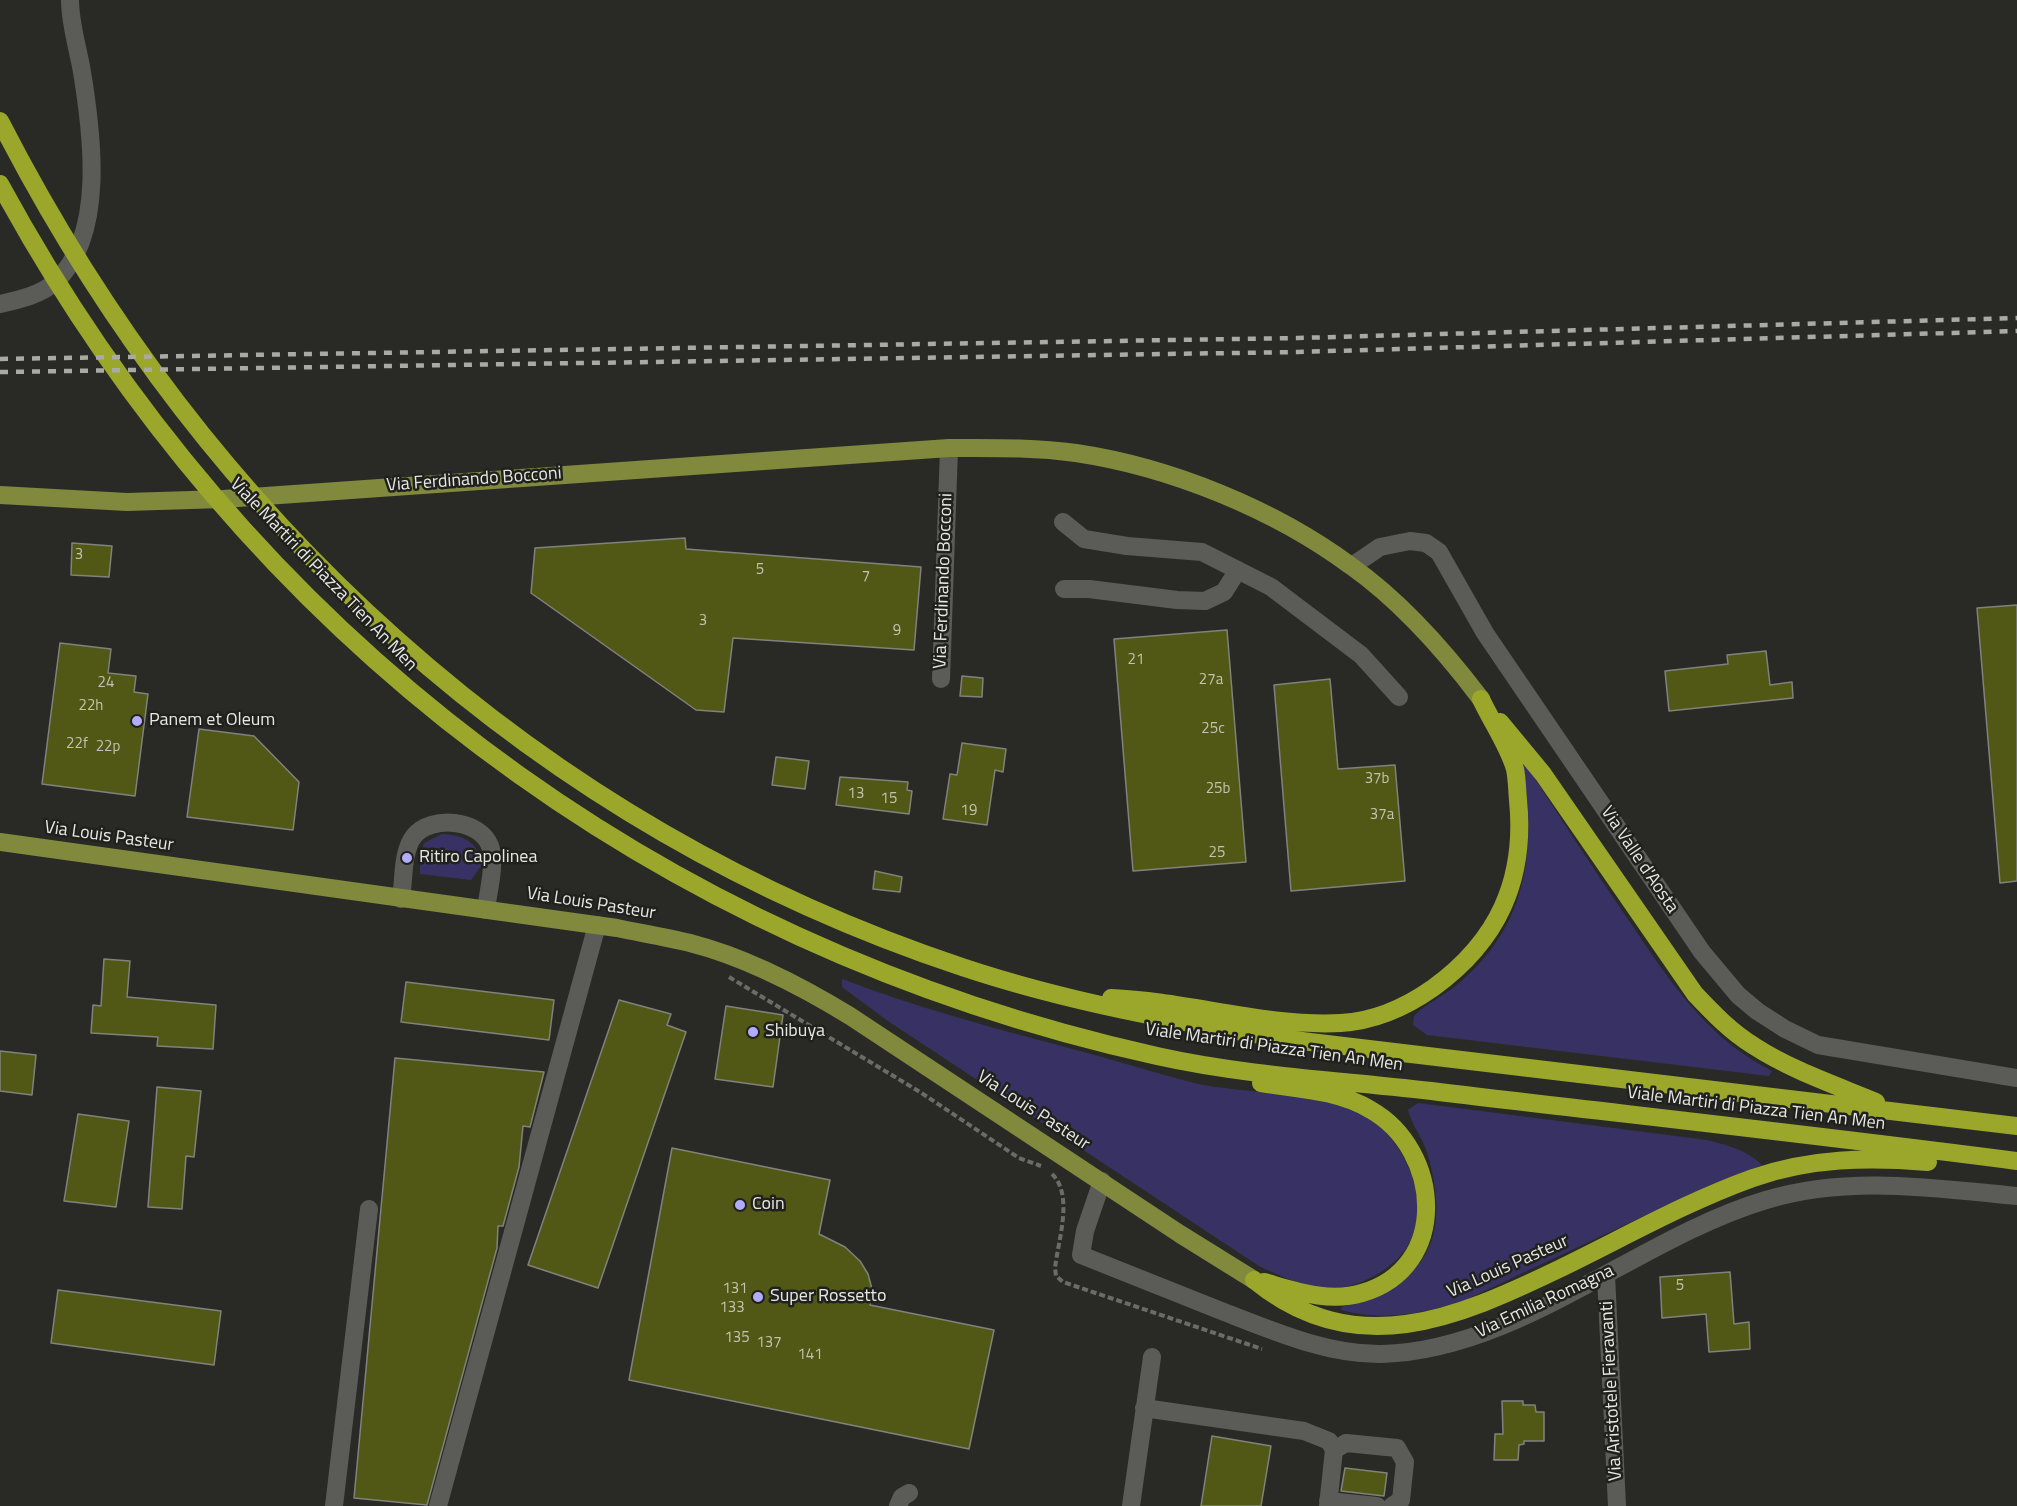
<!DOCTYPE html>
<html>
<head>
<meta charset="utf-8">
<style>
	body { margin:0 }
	canvas { display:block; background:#292a26 }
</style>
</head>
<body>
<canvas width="2017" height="1506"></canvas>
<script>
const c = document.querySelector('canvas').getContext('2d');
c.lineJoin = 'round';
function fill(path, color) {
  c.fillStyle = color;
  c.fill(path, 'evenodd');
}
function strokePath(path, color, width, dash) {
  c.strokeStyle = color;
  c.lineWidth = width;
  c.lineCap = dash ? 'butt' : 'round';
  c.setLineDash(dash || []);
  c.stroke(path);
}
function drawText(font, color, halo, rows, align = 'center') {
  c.font = font + ' "Titillium Web",sans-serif';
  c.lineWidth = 5;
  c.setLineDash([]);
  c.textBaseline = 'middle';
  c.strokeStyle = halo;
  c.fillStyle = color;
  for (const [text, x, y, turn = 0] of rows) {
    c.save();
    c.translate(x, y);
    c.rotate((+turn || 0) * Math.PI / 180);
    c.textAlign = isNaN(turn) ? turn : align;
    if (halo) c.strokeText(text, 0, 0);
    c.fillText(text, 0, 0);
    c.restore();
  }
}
const green = new Path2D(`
	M1526 765C1560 817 1594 870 1629 921 1669 980 1706 1038 1772 1071L1769 1076 1427 1035 1413 1025 1414 1016C1426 1003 1444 996 1458 984 1527 927 1537 850 1523 767Z
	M442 834C463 835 480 842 481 866L471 880 420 874V856L424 843Z
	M842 979C918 1008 997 1029 1076 1050 1115 1060 1154 1073 1194 1083 1234 1093 1338 1094 1367 1115 1417 1152 1445 1235 1379 1273 1366 1281 1351 1287 1336 1288 1309 1290 1283 1277 1259 1266L888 1021 842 987Z
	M1418 1103 1707 1140C1727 1145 1747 1150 1762 1165L1712 1184 1463 1301C1424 1313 1382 1322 1341 1310L1342 1307C1428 1283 1452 1239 1427 1152 1422 1137 1412 1125 1408 1110Z`);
const building = new Path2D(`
	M685 538 686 549 921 567 914 650 733 638 724 712 696 710 531 593 535 548Z
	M72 543 112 546 109 577 71 575Z
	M2017 605V881L2000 883 1977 608Z
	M1227 630 1246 862 1133 871 1114 639Z
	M60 643 111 649 108 673 136 676 134 692 148 694 135 796 42 784Z
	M1766 651 1770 685 1792 682 1793 698 1669 711 1665 671 1728 664 1727 655Z
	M962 676 983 678 982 697 960 696Z
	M1330 679 1338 769 1395 765 1405 881 1291 891 1274 685Z
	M199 729 254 736 299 782 293 830 187 817Z
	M962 743 1006 749 1003 772 995 770 987 825 943 819 950 774 957 775Z
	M776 757 809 761 805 789 772 785Z
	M840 777 908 782 907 790 912 791 909 814 836 805Z
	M875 871 902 877 900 892 873 889Z
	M104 959 130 961 127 997 216 1005 213 1049 157 1046 158 1037 91 1033 93 1005 101 1006Z
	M406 982 554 1000 549 1040 401 1022Z
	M619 1000 671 1014 667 1025 686 1032 598 1288 528 1265Z
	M726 1006 783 1015 773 1087 715 1079Z
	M0 1051 36 1055 32 1095 0 1091Z
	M395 1058 544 1072 530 1127 523 1126 519 1167 503 1226H498L497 1248 427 1505 354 1498Z
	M157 1087 201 1091 194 1157 186 1156 182 1209 148 1207Z
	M78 1114 129 1121 116 1207 64 1201Z
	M672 1148 830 1180 819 1234 845 1247 860 1261 868 1274 872 1289 870 1305 994 1330 969 1449 629 1380Z
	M1730 1272 1734 1324 1749 1322 1750 1349 1709 1352 1706 1314 1662 1318 1660 1277Z
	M58 1290 221 1311 214 1365 51 1343Z
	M1502 1401H1523V1405H1535L1536 1412H1544V1441H1524V1444L1519 1445 1518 1460H1494L1495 1434H1503Z
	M1212 1436 1271 1446 1261 1506H1201Z
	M1345 1468 1387 1473 1384 1496 1341 1491Z`);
const path = new Path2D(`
	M729 977 920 1092 1019 1158 1041 1166
	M1052 1174C1074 1195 1058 1241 1055 1268L1056 1276 1063 1282 1262 1349`);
const minor = new Path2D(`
	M0 304C18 300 41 295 55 282 106 236 92 133 82 72 78 48 70 24 70 0
	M1063 522 1084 539 1127 546 1202 552 1271 587 1361 655 1399 697
	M1352 566 1380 547 1410 541 1426 543 1439 552 1485 633 1702 952 1738 995 1757 1011 1785 1029 1818 1045 2017 1078
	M1064 589H1089L1177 600 1205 601 1224 592 1238 570
	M941 679 949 448
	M401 899C404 880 402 851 414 836 431 815 480 819 490 846 496 863 488 892 486 910
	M1102 1181 1085 1231 1081 1255C1129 1274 1177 1293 1224 1312 1273 1331 1328 1355 1382 1354 1519 1350 1638 1238 1766 1200 1847 1175 1934 1188 2017 1196
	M1606 1275 1617 1506
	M1144 1408 1304 1431 1329 1441 1334 1450 1328 1506
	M1334 1450 1346 1443 1397 1448 1405 1462 1401 1500 1392 1506
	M1328 1501 1377 1506
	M334 1506 369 1209
	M438 1506 597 925
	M898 1506 902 1497 909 1493
	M1131 1506 1152 1357`);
const major = new Path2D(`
	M0 495 127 502 223 499 949 448C991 448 1033 447 1076 453 1170 467 1274 509 1351 566 1402 602 1444 650 1481 699
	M0 842 617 928C641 933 666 937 690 943 745 957 801 986 850 1016L1180 1234 1254 1280`);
const highway = new Path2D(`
	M0 121C204 519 535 825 962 967 1067 1002 1177 1022 1285 1039L2017 1126
	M0 184C245 636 655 945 1157 1056 1246 1076 1348 1081 1439 1092 1632 1115 1825 1136 2017 1161
	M1500 722 1543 774 1695 994C1713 1013 1731 1032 1754 1046 1791 1070 1835 1085 1876 1102
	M1111 998C1188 1001 1264 1027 1341 1023 1375 1021 1406 1007 1433 988 1498 941 1526 880 1518 800 1517 790 1517 778 1515 769 1508 745 1491 721 1481 699
	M1261 1083C1297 1089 1338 1090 1371 1110 1441 1150 1451 1267 1362 1293 1329 1303 1296 1291 1264 1282
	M1254 1280C1355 1363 1457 1318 1559 1269 1623 1238 1686 1202 1753 1178 1810 1158 1868 1157 1928 1162`);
const rail = new Path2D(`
	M0 359 1298 338 2017 318
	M0 372 1297 352 2017 331`);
const markers = [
	[137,721,6,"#b1adfa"],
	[407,858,6,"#b1adfa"],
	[753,1032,6,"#b1adfa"],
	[740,1205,6,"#b1adfa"],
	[758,1297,6,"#b1adfa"]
];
const numberNames = [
	["3",79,555],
	["5",760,570],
	["7",866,577],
	["3",703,621],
	["9",897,631],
	["21",1136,660],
	["27a",1211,680],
	["24",106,683],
	["22h",91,706],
	["25c",1213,729],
	["22f",77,744],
	["22p",108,747],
	["37b",1377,779],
	["25b",1218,789],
	["13",856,794],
	["15",889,799],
	["19",969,811],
	["37a",1382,815],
	["25",1217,853],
	["5",1680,1286],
	["131",735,1289],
	["133",732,1308],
	["135",737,1338],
	["137",769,1343],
	["141",810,1355]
];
const streetNames = [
	["Via Ferdinando Bocconi",474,480,-4],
	["Viale Martiri di Piazza Tien An Men",323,575,46],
	["Via Ferdinando Bocconi",944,581,-88],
	["Via Louis Pasteur",109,837,8],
	["Via Valle d'Aosta",1639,860,56],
	["Via Louis Pasteur",591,904,9],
	["Viale Martiri di Piazza Tien An Men",1274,1048,8],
	["Viale Martiri di Piazza Tien An Men",1756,1109,7],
	["Via Louis Pasteur",1033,1111,33],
	["Via Louis Pasteur",1508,1267,-24],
	["Via Emilia Romagna",1545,1302,-25],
	["Via Aristotele Fieravanti",1612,1391,-93]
];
const poiNames = [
	["Panem et Oleum",149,721],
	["Ritiro Capolinea",419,858],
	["Shibuya",765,1032],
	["Coin",752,1205],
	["Super Rossetto",770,1297]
];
fill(green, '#373263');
fill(building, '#515815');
strokePath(building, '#81827d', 1.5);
strokePath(path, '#6b6c68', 4, [6, 3]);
strokePath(minor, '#5b5c57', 18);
strokePath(major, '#81893d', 18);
strokePath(highway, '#9ba72b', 18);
strokePath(rail, '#a9a9a6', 4.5, [8, 8]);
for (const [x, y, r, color] of markers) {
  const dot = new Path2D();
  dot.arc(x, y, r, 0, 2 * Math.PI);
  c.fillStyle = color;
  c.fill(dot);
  strokePath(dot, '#20211d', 2);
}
drawText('15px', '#c2c3b0', null, numberNames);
drawText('18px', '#e7e7e4', '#20211d', streetNames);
drawText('18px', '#e7e7e4', '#20211d', poiNames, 'left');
</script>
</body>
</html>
